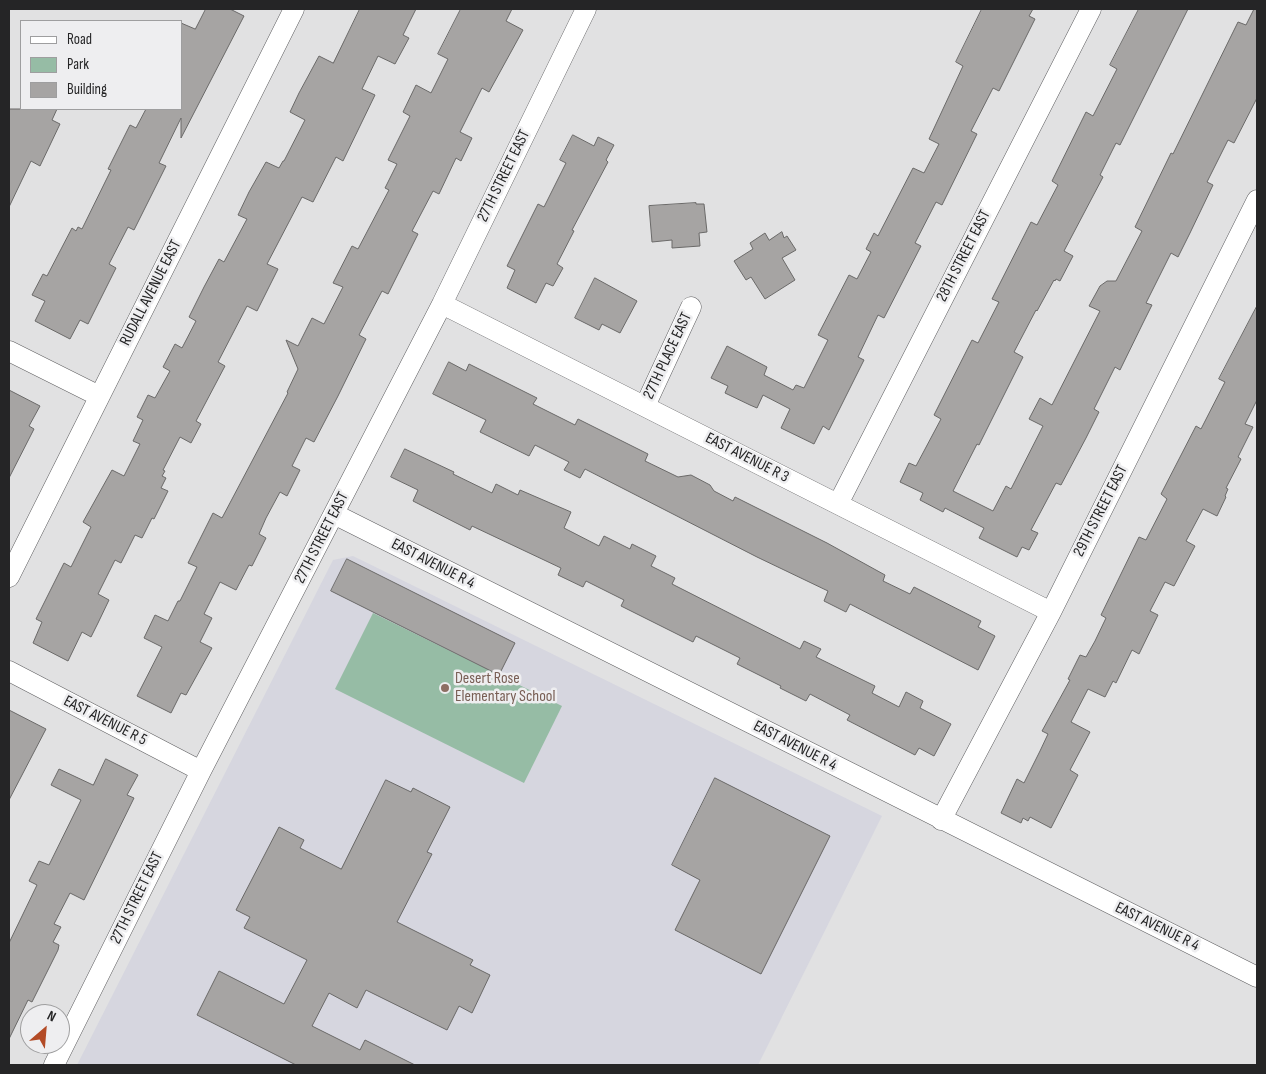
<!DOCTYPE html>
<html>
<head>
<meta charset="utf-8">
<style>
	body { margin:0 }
	#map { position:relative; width:1266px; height:1074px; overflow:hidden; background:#e1e1e2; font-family:"Sofia Sans Condensed",sans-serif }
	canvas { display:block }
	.frame { position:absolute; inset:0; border:10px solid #252526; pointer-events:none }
	.legend { position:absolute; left:20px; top:20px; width:162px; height:90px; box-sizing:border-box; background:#eeeef0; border:1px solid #9e9e9f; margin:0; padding:6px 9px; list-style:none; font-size:15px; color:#252526 }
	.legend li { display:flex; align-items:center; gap:10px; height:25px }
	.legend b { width:25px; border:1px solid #9e9e9f }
	.north { position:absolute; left:20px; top:1004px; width:50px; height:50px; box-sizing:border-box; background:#eeeef0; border:1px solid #9e9e9f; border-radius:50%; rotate:27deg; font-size:14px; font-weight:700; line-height:20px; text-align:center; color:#252526 }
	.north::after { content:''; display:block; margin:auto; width:18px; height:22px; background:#b34b26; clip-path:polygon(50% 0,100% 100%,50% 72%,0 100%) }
</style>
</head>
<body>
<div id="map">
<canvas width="1266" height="1074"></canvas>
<div class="frame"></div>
<ul class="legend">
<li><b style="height:6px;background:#fff"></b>Road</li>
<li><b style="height:14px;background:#96bca5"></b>Park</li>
<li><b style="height:14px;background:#a6a4a3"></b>Building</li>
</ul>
<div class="north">N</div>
</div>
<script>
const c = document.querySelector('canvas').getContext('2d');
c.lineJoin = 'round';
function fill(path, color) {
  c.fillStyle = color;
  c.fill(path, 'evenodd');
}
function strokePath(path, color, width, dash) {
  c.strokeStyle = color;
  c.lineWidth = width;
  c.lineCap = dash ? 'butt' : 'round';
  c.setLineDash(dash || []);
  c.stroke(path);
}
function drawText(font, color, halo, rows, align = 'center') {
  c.font = font + ' "Sofia Sans Condensed",sans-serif';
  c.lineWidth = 5;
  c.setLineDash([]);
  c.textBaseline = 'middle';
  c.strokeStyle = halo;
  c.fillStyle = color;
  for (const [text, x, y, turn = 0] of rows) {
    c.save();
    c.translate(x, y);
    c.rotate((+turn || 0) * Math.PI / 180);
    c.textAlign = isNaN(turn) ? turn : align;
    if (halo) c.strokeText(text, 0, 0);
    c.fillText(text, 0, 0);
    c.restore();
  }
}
const built = new Path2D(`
	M353 556 882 816 758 1065H77L333 560Z`);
const green = new Path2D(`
	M373 613 562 706 524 783 335 689Z`);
const building = new Path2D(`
	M206 9H230L244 16 181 138V118L159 163 166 166 134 230 128 227 109 264 116 268 88 324 80 320 70 339 35 321 45 301 32 295 43 274 47 276 72 228 76 231 78 227 82 229 111 170 108 169 130 125 136 128 146 109H181V23L195 29Z
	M360 9H416L403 35 409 38 395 64 378 56 362 89 375 95 343 161 336 157 313 202 302 197 267 264 278 269 257 311 247 306 218 362 225 366 196 421 201 424 191 443 180 437 163 470 165 471 162 476 166 478 161 488 168 491 154 519 152 518 142 538 135 535 121 563 115 560 98 594 109 600 98 623 91 637 82 632 68 661 33 643 42 622 36 619 64 563 71 567 91 527 83 522 112 470 124 476 140 444 133 441 143 420 137 417 148 395 155 398 170 371 163 367 175 344 182 348 196 321 189 317 204 287 219 259 224 262 247 219 238 215 249 192 266 162 279 168 283 161H284L305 120 290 112 299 93 319 56 333 63Z
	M461 9H512L506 21 523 30 489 92 482 88 460 132 472 138 461 161 456 158 439 194 433 191 412 231 418 234 388 294 382 291 359 335 366 339 338 396 314 442 306 438 292 466 300 470 287 496 280 492 266 518 259 534 266 538 252 566 249 565 236 590 220 582 204 614 212 618 200 642 212 648 186 695 181 693 171 713 137 696 162 647 144 638 155 615 168 621 178 601H180L197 567 188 563 213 513 222 518 288 393 287 392 298 369 286 340 298 346 312 318 324 324 343 287 333 283 352 246 358 249 389 190 385 188 397 164 388 160 410 116 403 112 416 85 431 93 448 59 438 54Z
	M982 9H1033L1029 16 1035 19 999 91 993 88 971 131 977 134 942 205 936 202 915 243 921 246 884 318 878 315 858 357 864 360 829 430 823 426 814 444 781 428 790 409 763 395 757 408 750 405 725 393 728 386 711 378 727 346 767 367 764 375 793 390 796 385 804 388 828 340 818 335 849 275 857 279 871 252 866 249 874 233 878 236 913 168 924 173 939 144 929 139 963 66 956 62Z
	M1139 9H1188L1120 145 1116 143 1100 175 1103 177 1064 251 1073 256 1060 281 1056 279 1055 281 1054 280 1037 311 1036 310 1014 352 1023 357 979 445 977 444 953 491 993 511 1006 486 1011 489 1043 426 1029 419 1040 398 1052 405 1100 311 1089 306 1100 286 1107 281H1116L1142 231 1135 227 1171 153 1173 154 1238 22 1246 25 1254 9H1257V98L1234 143 1228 140 1207 182 1213 185 1190 233 1178 257 1171 253 1146 303 1152 305 1143 323 1120 370 1115 367 1094 409 1099 412 1086 438 1061 485 1056 483 1031 530 1038 533 1029 550 1022 547 1017 557 979 538 984 528 945 508 943 512 920 500 923 493 900 482 909 463 916 466 941 419 934 415 972 340 978 343 999 302 992 299 1031 222 1037 225 1058 185 1052 181 1086 112 1093 116 1117 69 1110 65Z
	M9 109H57L52 120 60 124 40 166 31 161 9 207Z
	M573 135 594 146 598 137 614 145 606 160 608 162 572 230 574 231 557 264 563 268 553 286 546 283 536 303 507 288 515 270 507 266 538 204 544 207 566 163 560 160Z
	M696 203V204H704L707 232 699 233 700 246 672 248V240L652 242 649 206Z
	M782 232 784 238 787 236 796 250 782 258 795 280 765 299 751 277 746 280 734 261 753 249 750 243 765 233 769 240Z
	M595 278 637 301 620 333 602 324 599 330 575 318Z
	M1257 306V400L1245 424 1253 427 1238 457 1241 459 1226 488 1228 489 1225 496 1226 497 1217 516 1203 509 1186 541 1195 546 1174 586 1165 582 1150 611 1158 615 1139 654 1132 650 1116 683 1113 681 1105 697 1088 689 1071 722 1090 732 1070 770 1078 775 1051 828 1030 817 1028 821 1023 818 1021 823 1001 813 1008 798 1017 779 1024 783 1040 751 1048 734 1042 731 1070 680 1068 679 1080 655 1086 657 1095 641 1106 618 1101 615 1139 537 1146 540 1167 499 1161 494 1196 426 1201 429 1225 382 1219 379Z
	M449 362 466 371 469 364 537 398 533 404 575 425 578 419 648 454 645 461 678 477 691 475 710 485 714 491 733 501 735 497 827 543 885 575 883 581 910 594 914 587 981 621 978 627 995 636 978 670 850 604 846 612 824 601 828 591 757 557 585 469 580 478 564 470 569 462 535 445 529 456 480 432 486 420 433 394Z
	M9 390 40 406 29 426 34 429 9 478Z
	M405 449 454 472 453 474 492 493 496 484 518 495 520 490 571 512 564 528 599 546 604 536 630 549 632 544 656 556 651 566 675 578 672 584 800 649 804 641 821 649 816 657 875 686 872 693 899 707 906 692 923 701 920 708 951 724 934 756 919 748 915 755 847 720 850 715 810 694 806 701 780 688 781 686 737 664 740 658 696 636 693 642 621 606 624 600 586 581 583 587 558 575 561 568 472 526 470 530 413 501 418 490 391 477Z
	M347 559 515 643 499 675 331 591Z
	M9 710 46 729 9 800Z
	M106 759 138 775 127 795 134 798 84 900 70 893 54 924 61 927 53 942 59 945 58 950 32 1002 28 1000 9 1039V943L37 885 29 881 39 861 49 865 81 800 51 785 59 769 93 785Z
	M715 778 830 836 761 974 675 930 700 880 672 865Z
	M386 780 411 792 413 788 450 807 427 852 432 854 397 922 473 960 470 965 490 975 472 1013 459 1006 447 1030 366 990 357 1008 329 993 312 1026 360 1050 365 1040 415 1065H296L197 1015 219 971 284 1004 307 960 244 928 250 917 236 910 279 827 304 840 300 848 341 869Z`);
const minor = new Path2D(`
	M442 304 1051 612
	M9 351 99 396
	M645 406 691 307
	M838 504 1091 9
	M334 514 1257 977
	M9 577 294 9
	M9 671 201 771
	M941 820 1051 612 1257 200
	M54 1065 201 771 442 304 586 9`);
const markers = [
	[445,688,5,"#8d6e63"]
];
const streetNames = [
	["27TH STREET EAST",504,176,-64],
	["28TH STREET EAST",964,256,-63],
	["RUDALL AVENUE EAST",151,293,-63],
	["27TH PLACE EAST",668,356,-65],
	["EAST AVENUE R 3",747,458,27],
	["29TH STREET EAST",1101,511,-63],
	["27TH STREET EAST",322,538,-63],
	["EAST AVENUE R 4",433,564,27],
	["EAST AVENUE R 5",105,721,27],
	["EAST AVENUE R 4",795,746,27],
	["27TH STREET EAST",137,898,-64],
	["EAST AVENUE R 4",1157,927,26]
];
const educationNames = [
	["Desert Rose",455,679],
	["Elementary School",455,697]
];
fill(built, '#d6d6df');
fill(green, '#96bca5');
fill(building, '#a6a4a3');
strokePath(building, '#6a6968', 1);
strokePath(minor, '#5f5f61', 21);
strokePath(minor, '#fff', 20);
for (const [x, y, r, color] of markers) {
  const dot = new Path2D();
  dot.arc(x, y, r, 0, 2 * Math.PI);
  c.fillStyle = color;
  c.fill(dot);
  strokePath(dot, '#eeeef0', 2);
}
drawText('16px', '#252526', '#eeeef0', streetNames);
drawText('16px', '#785e54', '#eeeef0', educationNames, 'left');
</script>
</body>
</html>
